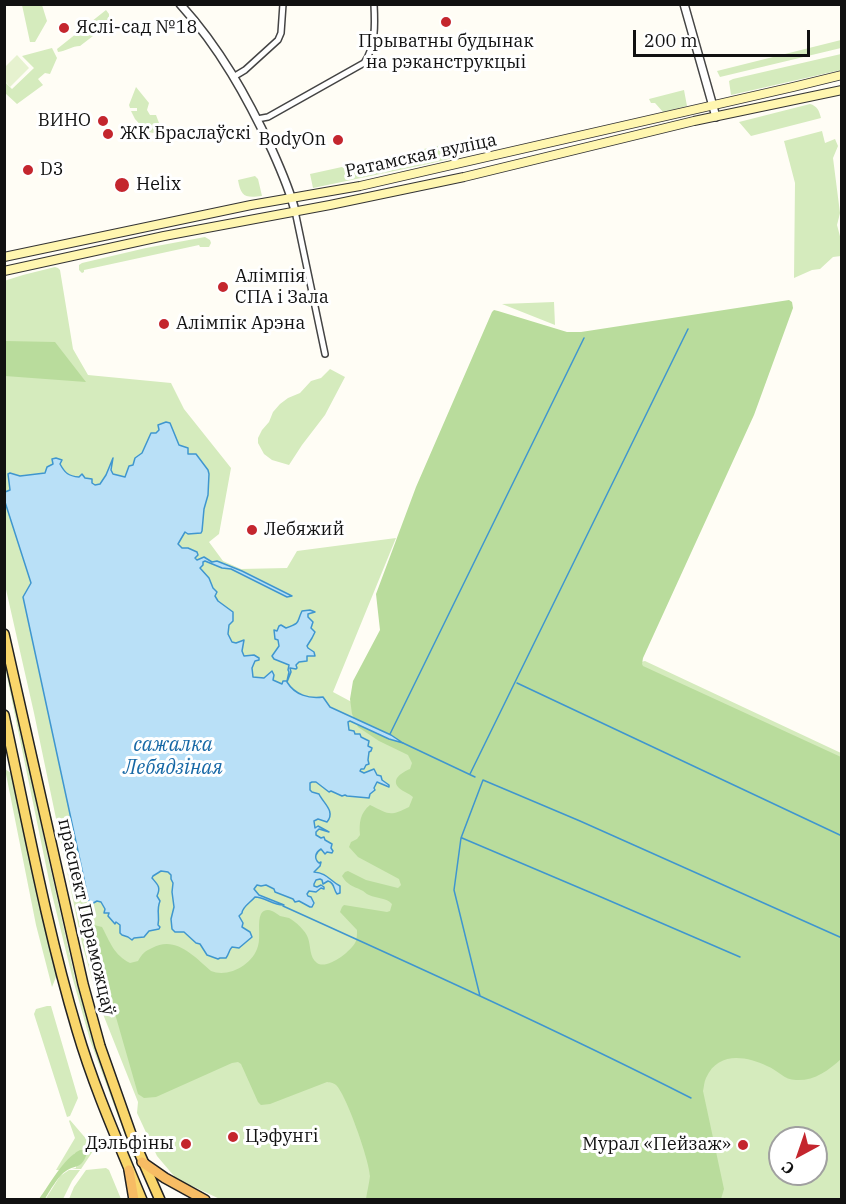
<!DOCTYPE html>
<html>
<head>
<meta charset="utf-8">
<style>
	body { margin:0 }
	#map { position:relative; width:846px; height:1204px; overflow:hidden; background:#fffdf5; font-family:"IBM Plex Serif",serif }
	canvas { display:block }
	.frame { position:absolute; inset:0; border:6px solid #111; pointer-events:none }
	.north { position:absolute; left:768px; top:1126px; width:60px; height:60px; box-sizing:border-box; background:#fff; border:2px solid #a0a0a0; border-radius:50%; rotate:220deg; font-size:16px; font-weight:700; line-height:24px; text-align:center; color:#111 }
	.north::after { content:''; display:block; margin:auto; width:21px; height:27px; background:#c4262e; clip-path:polygon(50% 0,100% 100%,50% 72%,0 100%) }
	.scale { position:absolute; left:633px; top:30px; width:177px; height:27px; box-sizing:border-box; border:3px solid #111; border-top:0; padding-left:8px; font-size:18px; line-height:21px; white-space:nowrap; color:#111; -webkit-text-stroke:4px #fff; paint-order:stroke }
</style>
</head>
<body>
<div id="map">
<canvas width="846" height="1204"></canvas>
<div class="frame"></div>
<div class="north">С</div>
<div class="scale">200 m</div>
</div>
<script>
const c = document.querySelector('canvas').getContext('2d');
c.lineJoin = 'round';
function fill(path, color) {
  c.fillStyle = color;
  c.fill(path, 'evenodd');
}
function strokePath(path, color, width, dash) {
  c.strokeStyle = color;
  c.lineWidth = width;
  c.lineCap = dash ? 'butt' : 'round';
  c.setLineDash(dash || []);
  c.stroke(path);
}
function drawText(font, color, halo, rows, align = 'center') {
  c.font = font + ' "IBM Plex Serif",serif';
  c.lineWidth = 6;
  c.setLineDash([]);
  c.textBaseline = 'middle';
  c.strokeStyle = halo;
  c.fillStyle = color;
  for (const [text, x, y, turn = 0] of rows) {
    c.save();
    c.translate(x, y);
    c.rotate((+turn || 0) * Math.PI / 180);
    c.textAlign = isNaN(turn) ? turn : align;
    if (halo) c.strokeText(text, 0, 0);
    c.fillText(text, 0, 0);
    c.restore();
  }
}
const green = new Path2D(`
	M22 5H42L47 21 35 42H30Z
	M106 10 109 14V23L97 33H94L93 36 80 46C72 46 66 51 58 52L57 49Z
	M841 40V48L720 77 717 71Z
	M52 48 57 58 50 74 45 73 38 79 43 85 17 104 5 93V82L12 89 34 68 22 56Z
	M841 54V70L731 95 729 81 733 79Z
	M136 87 149 103 147 110 150 115H156L162 131 153 133 149 132V126L147 125 145 130 135 119 131 111H137V108H130L129 105Z
	M684 90 687 106 663 112 655 103H651L649 99Z
	M810 104C817 106 819 110 821 118L751 136 739 122Z
	M822 131 825 143 835 139 838 146 833 158 840 213 837 225 841 240V256L833 257 820 269 812 270 794 278 795 183 784 141Z
	M483 136 485 137 487 148 486 150 428 164 313 188 310 174Z
	M255 176 258 179 262 196C245 198 241 197 238 180Z
	M205 237 210 240 211 243 209 247H200L199 245 84 270V272L82 273 79 270V265L82 263 146 248Z
	M55 267 58 268 60 270 73 349 88 375 171 383 184 409 231 468 219 534 209 542 223 561 241 569 287 568 297 551 396 538 333 692 475 768 517 690 645 661 841 753V1199L222 1200 192 1186 174 1180V1176L157 1156 137 1113 138 1102 99 1004 82 943 34 713 5 585 4 281 23 275ZM780 1138H816V1174H780Z
	M554 302 555 325 502 304Z
	M330 369 345 377 325 415 302 445 289 465 272 460 264 454 258 443V438L262 430 269 422 273 412 280 404 288 398 300 393 311 381 321 378Z
	M4 650 46 848 75 978 92 1035 109 1086 136 1156 133 1157 90 1040 72 976 51 890 5 667Z
	M5 769 11 773 15 779 42 913 56 974V977L52 987 36 925Z
	M47 1006H51L78 1098 70 1116 67 1117 34 1014 36 1009Z
	M70 1120 94 1148 93 1151 81 1169H72L76 1168 75 1153 60 1170H56L75 1138 69 1121Z
	M106 1168 109 1170 121 1199H69L74 1187 86 1170Z
	M69 1170H80L72 1181 63 1199 45 1200 60 1176Z`);
const forest = new Path2D(`
	M789 300 792 302 793 308 754 415 643 658 642 664 643 666 841 757V1059C828 1071 814 1081 796 1080 784 1080 778 1070 767 1066 746 1056 718 1051 706 1078 704 1082 704 1087 703 1091L724 1189 721 1199H366C367 1192 369 1184 370 1176 370 1162 346 1094 336 1085 332 1082 331 1083 327 1082L270 1104 261 1105 258 1102 241 1064 238 1062 232 1063 156 1097 144 1098 138 1094 91 930 94 925 102 927C110 942 114 955 130 963L138 961C142 954 145 951 152 948 175 935 194 956 211 971 228 978 253 965 258 946 261 937 257 922 261 914 263 910 268 909 272 911 275 912 277 914 280 916 283 917 286 917 289 918 295 921 306 931 308 938 311 946 309 957 317 963 327 970 350 952 355 943 357 940 357 934 357 930L340 912 342 907 344 905 387 912 390 911 392 904C386 897 377 899 369 895 366 894 364 891 361 890 353 886 347 885 342 876L345 872 348 871 366 880 398 888 401 885 399 879 358 857 349 847 351 842 357 839 360 835C359 823 360 813 370 805 389 814 389 817 409 807L413 797C409 793 403 792 399 788 390 779 403 772 410 769L412 763 408 755 379 741 358 727 352 714 350 699 353 681 380 630 376 594 416 487 492 312 494 310 498 311 567 332H581Z
	M5 341 55 342 86 382 5 376Z
	M80 1150H84L87 1153C82 1169 77 1164 66 1171 59 1175 49 1192 45 1199H39C50 1184 63 1159 80 1150Z`);
const pitch = new Path2D(`
	M17 55 29 68 10 87 5 81V67Z`);
const water = new Path2D(`
	M166 422 170 423 179 445 188 448V454H196L208 470 209 474 208 495 204 509 202 531 201 533 188 534 185 532 178 544 182 548H188L197 552 198 555 195 558 197 560 204 557 212 562 217 561 242 571 292 596 287 597 231 569 222 568 205 561 203 562V565L200 568 209 578 213 588 217 592 215 596 218 601 233 612V621L229 625 228 634 232 642 236 643 244 640 242 651 244 656 254 655 259 658V660L255 661 252 668 253 677 264 678 272 671 274 675 273 680 282 684 283 681H287L289 672 288 670 289 665 274 659 272 656 279 646 278 640 275 639 274 630 277 631 279 626 281 625 286 628C302 622 296 623 302 611L310 610 315 612 308 614V617L313 622 311 628 315 632 312 638 307 646 308 648 314 652 315 656H307V661L299 662 296 665 297 668 296 669 290 668 291 672 287 682C295 695 309 699 323 697L330 707 391 735 403 743 389 739 350 721 348 722 349 730 354 731 355 734H360L361 737 369 741 368 746 372 748 371 751 369 752 368 760 369 764 366 765 364 769H361L360 771 364 773 374 769 377 775 381 776 382 780 389 785V787L377 782 374 788 375 790 370 794 369 798 347 796 345 795 342 796 331 791 329 792 316 782H312L310 783V790L312 792 319 794C323 803 336 811 327 822L318 819 314 821 315 828 318 826 329 832 319 829 316 832V835L321 838 324 837 325 840 332 844 331 848 333 851 332 853 327 852 325 854 321 849C316 852 313 858 319 863L321 862 320 866 314 872C327 873 329 880 340 886V893L337 894C333 889 335 883 328 881L323 884 322 880 320 879 316 880 314 884V886L317 887 321 885 324 887V889L321 888 316 892 309 891 307 894 308 896 311 897 314 903 312 907H310L299 901 295 902 293 899 275 892 274 889 266 885 261 886 257 885 254 889 259 895 284 905C274 906 265 897 255 897 251 902 242 907 242 913L239 916 243 923 242 927 250 932 252 937 239 948 232 947C229 950 229 954 226 958H220L218 959 207 955 200 944 196 943 184 932H175L172 929 171 919 174 907 172 892 173 883 171 879V875L168 872 161 871 153 876 152 878C158 885 161 887 157 896L160 901C156 911 160 915 158 925L160 927 159 929 149 931 144 937 134 938 132 940 128 937 122 935 120 933V925L116 922 115 924 108 916 109 913H104L105 909 101 902 97 901 90 905 89 902 23 597 31 583 5 502V492L10 490 8 474 10 473 20 476 45 473 47 467 53 464 52 459 56 458 62 460 60 464C65 473 68 476 79 477L82 474 85 478 92 479V483L95 485 100 484 106 475 113 458 111 470 113 474 125 477 129 466 133 465 135 458 142 453 151 433H156L159 430 158 425Z`);
const stream = new Path2D(`
	M517 683 842 836
	M390 734 584 338
	M403 743 475 777
	M470 774 688 329
	M462 838 601 897 740 957
	M283 906C420 968 557 1030 691 1098
	M480 996 454 890 461 838 483 780 580 821 842 938`);
const minor = new Path2D(`
	M235 76 245 70 278 40 281 33 283 4
	M257 119 268 117 364 63C376 46 375 24 374 4
	M295 211 325 354`);
const tertiary = new Path2D(`
	M180 4C220 48 247 97 272 150 281 170 290 190 295 211
	M684 4 716 117`);
const secondary = new Path2D(`
	M4 257 251 205 360 186 408 175 793 87 842 75
	M4 271 164 236 330 205 464 177 694 121 842 90`);
const primary = new Path2D(`
	M4 634 83 984 100 1046 131 1134 160 1200
	M4 715C27 820 46 926 77 1030 94 1088 119 1144 142 1200`);
const trunk = new Path2D(`
	M142 1162 165 1178 205 1200
	M129 1170 134 1200`);
const markers = [
	[446,22,6,"#c4262e"],
	[64,28,6,"#c4262e"],
	[103,121,6,"#c4262e"],
	[108,134,6,"#c4262e"],
	[338,140,6,"#c4262e"],
	[28,170,6,"#c4262e"],
	[122,185,8,"#c4262e"],
	[223,287,6,"#c4262e"],
	[164,324,6,"#c4262e"],
	[252,530,6,"#c4262e"],
	[233,1137,6,"#c4262e"],
	[186,1144,6,"#c4262e"],
	[743,1145,6,"#c4262e"]
];
const poiNames = [
	["Яслі-сад №18",76,28],
	["Прыватны будынак",446,42,"center"],
	["на рэканструкцыі",446,63,"center"],
	["ВИНО",91,121,"right"],
	["ЖК Браслаўскі",120,134],
	["BodyOn",326,140,"right"],
	["D3",40,170],
	["Helix",136,185],
	["Алімпія",235,277],
	["СПА і Зала",235,298],
	["Алімпік Арэна",176,324],
	["Лебяжий",264,530],
	["Цэфунгі",245,1137],
	["Дэльфіны",174,1144,"right"],
	["Мурал «Пейзаж»",731,1145,"right"]
];
const streetNames = [
	["Ратамская вуліца",421,156,-12],
	["праспект Пераможцаў",86,917,77]
];
const waterNames = [
	["сажалка",173,745],
	["Лебядзіная",173,768]
];
fill(green, '#d5ebbd');
fill(forest, '#b9dc9c');
fill(pitch, '#e6f2cf');
fill(water, '#b9e0f7');
strokePath(water, '#3f96cf', 1.5);
strokePath(stream, '#3f96cf', 1.5);
strokePath(minor, '#444', 8);
strokePath(tertiary, '#444', 10);
strokePath(secondary, '#333', 10);
strokePath(primary, '#222', 12);
strokePath(trunk, '#222', 12);
strokePath(minor, '#fff', 5);
strokePath(tertiary, '#fff', 7);
strokePath(secondary, '#fff6b0', 8);
strokePath(primary, '#f9d66b', 9);
strokePath(trunk, '#f7bc64', 9);
for (const [x, y, r, color] of markers) {
  const dot = new Path2D();
  dot.arc(x, y, r, 0, 2 * Math.PI);
  c.fillStyle = color;
  c.fill(dot);
  strokePath(dot, '#fff', 2);
}
drawText('18px', '#111', '#fff', poiNames, 'left');
drawText('18px', '#111', '#fff', streetNames);
drawText('italic 20px', '#1768a6', '#fff', waterNames);
</script>
</body>
</html>
